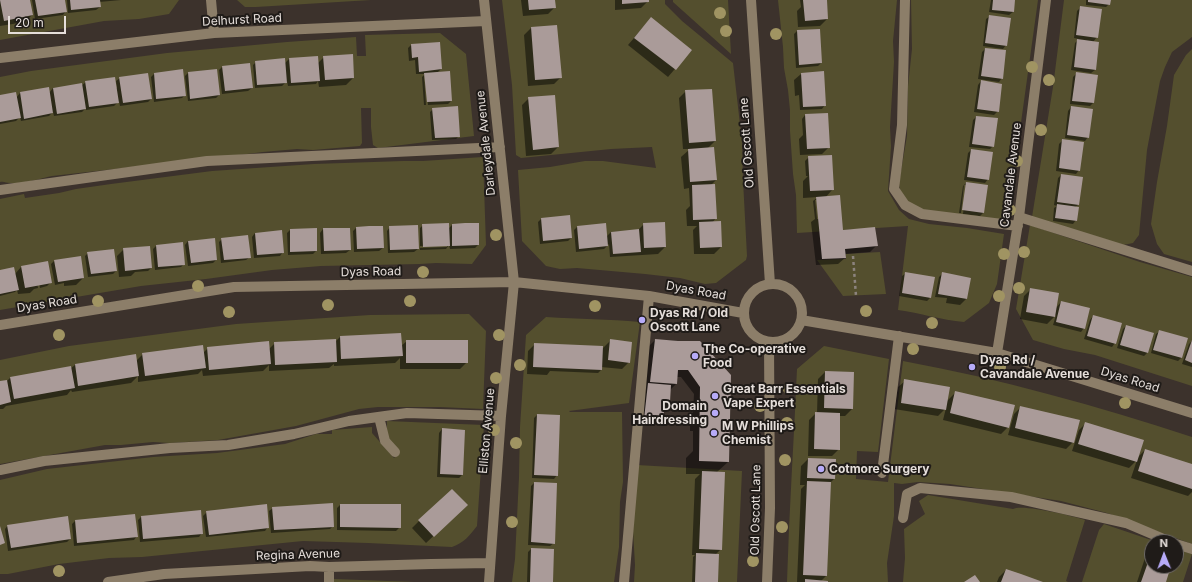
<!DOCTYPE html>
<html>
<head>
<meta charset="utf-8">
<style>
	body { margin:0 }
	#map { position:relative; width:1192px; height:582px; overflow:hidden; background:#3c322c; font-family:Inter,sans-serif }
	canvas { display:block }
	.north { position:absolute; left:1144px; top:534px; width:40px; height:40px; box-sizing:border-box; background:#1f1b18; border:1px solid #6e6966; border-radius:50%; rotate:359deg; font-size:11px; font-weight:700; line-height:16px; text-align:center; color:#e5deda }
	.north::after { content:''; display:block; margin:auto; width:14px; height:18px; background:#b7abf8; clip-path:polygon(50% 0,100% 100%,50% 72%,0 100%) }
	.scale { position:absolute; left:8px; top:16px; width:58px; height:18px; box-sizing:border-box; border:2px solid #e5deda; border-top:0; padding-left:5px; font-size:12px; line-height:14px; white-space:nowrap; color:#e5deda; -webkit-text-stroke:3px #1f1b18; paint-order:stroke }
</style>
</head>
<body>
<div id="map">
<canvas width="1192" height="582"></canvas>
<div class="north">N</div>
<div class="scale">20 m</div>
</div>
<script>
const c = document.querySelector('canvas').getContext('2d');
c.lineJoin = 'round';
function fill(path, color) {
  c.fillStyle = color;
  c.fill(path, 'evenodd');
}
function strokePath(path, color, width, dash) {
  c.strokeStyle = color;
  c.lineWidth = width;
  c.lineCap = dash ? 'butt' : 'round';
  c.setLineDash(dash || []);
  c.stroke(path);
}
function drawText(font, color, halo, rows, align = 'center') {
  c.font = font + ' Inter,sans-serif';
  c.lineWidth = 4;
  c.setLineDash([]);
  c.textBaseline = 'middle';
  c.strokeStyle = halo;
  c.fillStyle = color;
  for (const [text, x, y, turn = 0] of rows) {
    c.save();
    c.translate(x, y);
    c.rotate((+turn || 0) * Math.PI / 180);
    c.textAlign = isNaN(turn) ? turn : align;
    if (halo) c.strokeText(text, 0, 0);
    c.fillText(text, 0, 0);
    c.restore();
  }
}
const green = new Path2D(`
	M0 0H179L169 14 139 19 104 21 0 40Z
	M237 0H371L256 7H245Z
	M502 0H665V4L682 21 733 63 742 142 743 180 747 256 746 260 716 283 705 284 680 278 645 274 577 268 560 269 546 266 522 241 518 170 550 167 585 161H603L656 168 652 147 611 149 521 158 516 155 512 85Z
	M673 0H728L731 54 673 2Z
	M778 0H897L893 41 894 62 890 127 891 146 888 191 899 210 909 219 929 224 967 228 1004 234 997 284 989 303 964 322C941 320 920 313 898 310L908 226 797 233 796 195 793 174 790 131V110L788 90 784 68 783 47Z
	M911 0H1038L1019 137 1009 221 923 211 908 202 900 191 899 183 907 136 908 86 912 49Z
	M1064 0H1192V37L1172 52 1165 67 1160 81 1147 150 1139 235 1133 243 1123 245 1032 217 1053 87Z
	M440 33 466 54 474 136 378 148 373 145 371 127V108H361L362 143 360 146 313 150 297 149 263 152 231 156 52 176C39 179 23 184 10 183 6 183 4 181 0 182V77L31 71 167 53 287 42 356 37 357 56H366L365 35Z
	M1192 49V262L1164 254 1157 244 1151 224 1157 182 1167 126 1174 75 1186 55Z
	M483 157 486 245 472 264 436 263 420 264 321 266 272 270 206 279 141 286 0 310V199L24 194 25 198 59 193 76 189 111 184 212 171 314 164 403 161H423Z
	M1030 225 1140 262 1192 277V386L1095 355 1064 349 1033 340 1016 309Z
	M880 252 886 294 843 296 817 260 846 259V254Z
	M469 314 486 331 483 409 440 407H378L359 409 296 426 218 440 170 443 153 442 121 445H105L0 464V360L69 346 236 324 370 315Z
	M546 317C578 319 609 319 640 322L629 403 569 411 570 412H622L623 482 620 502 619 547 614 582H512L515 559 519 477 520 427 526 335Z
	M824 346 889 359 878 452 857 451 856 479 888 482 903 361C1001 379 1097 406 1192 437V544L1107 513 1061 501 950 484 918 482 902 484 894 483V516L887 563 888 582H787C789 511 794 440 797 369Z
	M387 421 484 425 477 526C470 535 464 543 452 547L368 543 303 541 142 557 109 558 59 564 8 574H0V480L47 469 153 457 217 453 285 444 316 434H332V430L372 427V433L394 458 399 453 387 438Z
	M637 465 742 471 737 582H634L635 565 633 530Z
	M928 495 1013 509C1023 504 1073 516 1085 520L1066 581 1068 582H903L905 558 904 529 925 514 919 501Z
	M1104 524 1157 542H1152V566H1176V549L1192 554 1183 582H1082L1099 530Z
	M334 579 415 582H334Z`);
const shadow = new Path2D(`
	M0 0H29L32 15 25 22 0 26Z
	M32 0H64L66 11 63 15 35 19Z
	M67 0H121L99 2 100 7 96 10 68 13Z
	M521 0H554L555 7 548 14 523 16Z
	M615 0H648V1L641 8 615 10Z
	M800 0H826L827 19 820 26 798 27 797 11 801 7Z
	M991 0H1014L1013 12 1009 15 989 12Z
	M1086 0H1110L1109 4 1106 7 1086 5Z
	M1081 7 1097 37 1093 42 1098 43 1095 70 1091 73 1071 70 1075 43 1079 39 1074 38 1077 11Z
	M990 16 1006 45 1003 49 983 46 986 19Z
	M651 18 691 50 668 77 628 45Z
	M556 26 561 77 554 84 528 86 524 35 531 28Z
	M797 31 821 63 818 66 796 68 794 34Z
	M411 45 441 69 437 73 451 101 448 104 428 105 426 75H424L426 105H424L422 77 425 74H416L415 60 409 61 408 48Z
	M985 49 1002 78 999 82 978 79 982 52Z
	M317 57 318 63 324 57 353 78 346 85 319 87 318 81 316 84 288 86 287 81 282 86 255 88 253 65 256 62 284 64 289 59Z
	M222 67 252 88 248 91 222 94 219 70Z
	M188 73 219 95 216 98 188 101 185 76Z
	M1077 73 1093 103 1090 106 1070 104 1073 77Z
	M154 74 185 95 182 98 154 102 151 77Z
	M801 74 825 105 822 109 800 110 799 95 795 96 794 80Z
	M120 78 151 99 148 102 120 106 119 101 114 106 86 110V108L82 112 54 116 53 112 49 116 21 121 20 117 16 121 0 124V96L16 98 20 93 48 88 49 93 53 88 81 86 86 82 115 89 117 88 116 81Z
	M981 81 998 111 994 115 974 112 978 85Z
	M686 91 715 141 707 149 716 180 711 185 716 218 712 223 721 247 714 254H694L693 230 697 226H687L686 210 690 206 689 188 684 189 681 157 690 149H683L679 98Z
	M529 98 558 147 551 154 526 156 522 105Z
	M1071 107 1088 137 1085 141 1065 138 1068 111Z
	M433 109 459 136 456 139 432 140 430 112Z
	M805 115 829 147 822 154 800 155 799 139 803 135 802 119Z
	M976 117 993 146 990 149 969 147 973 120Z
	M1063 140 1079 170 1076 174 1056 171 1059 144Z
	M971 150 988 179 985 183 964 180 968 153Z
	M809 157 832 190 825 198 842 231 877 245 870 252 845 254V258L838 264 816 265 811 222 815 219 813 201 818 197 803 198V181L808 176H806L805 161ZM815 200H817L819 219H817Z
	M1061 175 1078 205 1075 207 1076 220 1073 224 1053 221 1054 208 1057 206 1054 205 1058 178Z
	M966 183 983 213 980 216 963 214 966 185H964L961 213H959L963 186Z
	M541 219 571 238 568 241 540 244 538 222Z
	M478 224V245L475 248 450 249 449 245 446 249 420 250V248L447 247V245L420 246V228L423 225 449 228 452 225Z
	M644 224 665 247 658 254 610 257 609 244 604 249 576 252 574 230 577 227 606 237 611 232 637 231Z
	M382 227 383 248 379 251 354 252 353 231 356 228Z
	M390 227 418 249 414 252 388 253 387 231Z
	M323 229 350 250 346 253 321 254 320 233Z
	M290 230 316 251 313 254 288 255 287 233Z
	M255 233 283 252 280 256 254 258 252 237Z
	M222 239 250 257 246 260 221 263 219 242Z
	M188 241 216 260 213 263 188 266 185 245Z
	M156 246 184 264 181 267 155 270 153 249Z
	M124 249 151 268 148 271 135 272 131 276 119 277 117 256Z
	M88 253 116 271 113 274 88 277 85 256Z
	M54 261 83 278 76 285 64 286V283L55 285 51 264Z
	M47 263 50 283 47 286 40 288 36 266H34L38 288 34 289 30 293 18 294 17 290 15 292 0 296V271L13 268 15 274 21 267Z
	M906 273 930 298 927 301 899 296 902 276Z
	M942 274 967 298 960 305 946 303 947 298 935 297 939 277Z
	M1031 289 1056 308 1061 302 1084 328 1081 332 1053 325 1056 315 1047 324 1020 319 1024 296Z
	M1093 316 1115 343 1112 347 1084 339 1090 320Z
	M1126 326 1153 334 1147 353 1144 356 1117 348 1123 329Z
	M1160 331 1187 339 1181 358 1178 361 1151 353 1156 334Z
	M400 334 401 346 407 341 467 362 460 369H400V358L395 363 334 366V364L329 368 269 371V365L263 371 203 376 202 370 198 374 138 382V376L131 383 72 392 71 390 67 395 6 406 3 409H0V382H6L10 378 70 369 75 365 136 361 143 354 203 353 208 348 269 349 275 343 335 342 340 337Z
	M611 340 629 362 622 369 601 367V370L598 373 550 371 547 375 527 374 528 351 535 344 602 349Z
	M655 340 699 342 728 462 717 472 721 549 715 555 717 582H692L693 557 695 555H692L695 479 700 474H686V458L693 451V431H690V416L693 412 694 394 681 377H677L676 384 670 390 669 402 664 405 662 421 659 424 641 422 648 347Z
	M1192 341V367L1182 364 1189 344Z
	M825 372 852 409 845 416H839V449L832 456H808L809 420 816 413H817L818 379Z
	M905 381 947 401 956 392 1008 427 1001 434 943 420 946 408 938 416 894 409 898 387Z
	M1021 407 1073 442 1066 449 1008 435 1014 414Z
	M537 415 557 475 554 479 532 478 534 418Z
	M1086 423 1137 458 1145 450 1192 465V492L1188 496 1131 478 1137 460 1129 468 1072 451 1079 430Z
	M442 429 462 475 459 478 437 477 439 433Z
	M808 459 834 479 830 483 826 576 821 581 827 582H797L801 489 805 485H800L801 466Z
	M534 483 554 543 550 546 528 545 531 486Z
	M340 505 400 527 396 531 337 530V508Z
	M273 508 333 526 330 529 271 533 269 511Z
	M201 512 202 533 199 537 140 542 138 520 141 517Z
	M207 512 268 527 265 531 206 537 203 516Z
	M459 512 426 543 412 528 419 521Z
	M75 521 137 536 134 540 74 546 72 524Z
	M8 525 70 539 67 542 8 551 5 529Z
	M1152 547V566H1170L1165 582H1137L1147 552Z
	M531 549 552 582H527L528 552Z
	M1006 570 1041 582H997L999 577Z`);
const building = new Path2D(`
	M0 0H30L33 15 4 21Z
	M35 0H65L67 12 38 16Z
	M70 0H100L101 7 71 10Z
	M528 0H555L556 8 529 10Z
	M622 0H649V2L622 4Z
	M803 0H827L828 19 805 21Z
	M993 0H1015L1014 12 992 10Z
	M1088 0H1111L1110 5 1088 2Z
	M1080 6 1102 9 1098 38 1076 35Z
	M989 15 1011 18 1007 46 985 43Z
	M651 17 692 50 676 70 634 38Z
	M557 25 562 78 535 80 531 27Z
	M820 29 822 63 799 65 797 30Z
	M1077 39 1099 42 1096 70 1074 67Z
	M440 42 442 69 419 72 418 57 412 58 411 44Z
	M985 48 1006 50 1003 79 981 76Z
	M353 54 354 78 325 80 323 56Z
	M318 56 320 81 291 83 289 58Z
	M285 58 287 83 257 85 255 61Z
	M250 63 253 88 225 91 222 66Z
	M183 69 186 96 156 99 154 73Z
	M217 69 220 95 190 99 188 72Z
	M450 71 452 101 427 102 424 73Z
	M824 71 826 106 803 107 801 73Z
	M1076 72 1098 75 1094 103 1072 101Z
	M148 73 152 99 123 103 119 77Z
	M115 77 119 103 89 107 85 81Z
	M981 80 1002 84 999 112 977 109Z
	M82 83 86 109 57 114 53 88Z
	M49 87 53 113 24 119 20 92Z
	M712 89 716 141 689 143 685 90Z
	M16 92 21 118 0 122V95Z
	M555 95 559 147 533 150 528 97Z
	M458 106 460 137 435 138 432 108Z
	M1071 106 1093 109 1089 138 1067 135Z
	M828 113 830 148 807 149 805 114Z
	M976 116 998 118 994 147 972 144Z
	M1062 139 1084 142 1080 171 1059 168Z
	M714 147 717 180 690 182 688 149Z
	M971 149 993 152 989 180 967 177Z
	M832 155 834 190 810 191 808 156Z
	M1061 174 1083 177 1079 205 1057 202Z
	M966 182 988 185 984 213 962 210Z
	M715 184 717 219 693 220 692 185Z
	M840 195 843 230 875 227 878 246 845 249 846 258 822 259 816 197Z
	M1057 204 1079 207 1077 221 1055 218Z
	M570 215 572 238 543 241 541 218Z
	M721 221 722 247 700 248 699 222Z
	M665 222 666 247 644 248 643 223Z
	M449 223 450 246 423 247 422 224Z
	M465 223H479V245L452 246V224Z
	M606 223 608 246 579 249 577 226Z
	M418 225 419 249 390 250 389 226Z
	M369 226H383L384 248 357 249 356 227Z
	M317 228V251L290 252V229Z
	M323 228H350L351 250 324 251Z
	M639 229 641 252 613 254 611 232Z
	M282 230 284 253 257 255 255 233Z
	M248 235 251 258 224 260 221 238Z
	M215 238 217 260 191 263 188 241Z
	M183 242 185 265 158 267 156 245Z
	M150 246 152 268 125 271 123 248Z
	M114 249 117 271 91 274 87 252Z
	M81 256 84 278 58 282 54 260Z
	M48 261 52 283 25 288 21 266Z
	M14 267 19 290 0 294V270Z
	M905 272 935 277 931 298 902 293Z
	M942 272 971 278 967 299 938 294Z
	M1030 288 1059 293 1055 317 1026 312Z
	M1061 301 1090 308 1085 329 1056 322Z
	M1093 315 1122 323 1116 344 1087 336Z
	M1126 325 1154 333 1148 353 1120 345Z
	M1159 330 1188 338 1182 358 1153 350Z
	M401 333 403 356 341 359 340 336Z
	M336 339 337 362 275 365 274 342Z
	M610 339 632 342 630 363 608 360Z
	M655 339 678 341H700L731 375 729 462 699 461 700 387 688 370H678L677 384 650 382Z
	M406 340H468V363H406Z
	M1192 340V363L1185 360Z
	M269 341 271 364 209 370 207 347Z
	M534 343 603 346 602 370 533 367Z
	M203 345 206 368 145 376 142 353Z
	M136 354 139 376 78 386 75 364Z
	M71 366 75 388 14 399 10 377Z
	M825 371 854 372 853 409 824 408Z
	M904 379 950 387 946 410 901 403Z
	M7 380 11 402 0 405V381Z
	M648 383 671 385 670 402H665L663 421 644 419Z
	M955 391 1015 405 1009 428 950 413Z
	M1020 406 1080 420 1074 443 1015 428Z
	M815 412 840 413V450L814 449Z
	M537 414 560 415 558 476 534 475Z
	M1085 422 1144 440 1137 462 1078 444Z
	M442 428 465 430 463 475 440 474Z
	M1145 449 1192 464V489L1138 471Z
	M808 458 836 459 835 479 807 478Z
	M702 471 725 472 722 550 699 549Z
	M807 481 831 482 827 576 803 575Z
	M534 482 557 483 555 544 531 542Z
	M452 489 468 505 434 537 418 520Z
	M333 503 334 527 274 530 272 507Z
	M267 504 269 528 209 535 206 511Z
	M340 504H401V528L340 527Z
	M201 510 203 534 143 539 141 516Z
	M135 514 138 537 77 543 75 520Z
	M68 516 71 539 11 548 7 525Z
	M0 526 5 543 0 545Z
	M531 548 554 549 553 582H530Z
	M1152 551V566H1171L1166 582H1141Z
	M696 553 719 554 718 582H695Z
	M1006 569 1021 574 1043 582H1001Z
	M975 575 980 582H964Z
	M805 579 828 581V582H805Z`);
const path = new Path2D(`
	M853 256 856 296`);
const minor = new Path2D(`
	M211 0 214 33
	M484 0 514 282 501 416 489 582
	M751 0 770 284
	M905 0 902 125 894 189 905 205 922 214 1018 226
	M0 58 214 33 486 21
	M0 190 207 161 500 147
	M1019 217 1192 271
	M744 313a29 29 0 1 1 58 0a29 29 0 1 1-58 0Z
	M801 320 997 353 1192 413
	M0 325 234 287 514 282 649 296 743 313
	M997 353 1019 217 1046 0
	M379 417 385 441 395 452
	M0 470 44 461 170 448 228 445 294 434 349 421 407 413 501 416
	M882 473 899 336
	M903 518 907 494 920 488 1011 497 1126 523 1171 542
	M1176 544 1192 549
	M329 567V582
	M108 582 164 574 310 566 329 567 431 564 490 563
	M624 582 649 296
	M767 582 770 508 769 342`);
const trees = [
	[720,13],
	[726,31],
	[776,34],
	[1032,67],
	[1049,80],
	[1041,130],
	[1017,161],
	[1010,210],
	[496,235],
	[1024,252],
	[1004,254],
	[423,272],
	[198,286],
	[1019,288],
	[999,296],
	[98,301],
	[410,301],
	[328,305],
	[595,306],
	[866,311],
	[229,312],
	[932,323],
	[59,335],
	[499,335],
	[913,349],
	[520,365],
	[1000,367],
	[496,378],
	[789,389],
	[1125,403],
	[760,406],
	[787,423],
	[494,430],
	[516,443],
	[785,460],
	[512,522],
	[782,527],
	[753,561],
	[59,571]
];
const markers = [
	[642,320,4,"#b7abf8"],
	[695,356,4,"#b7abf8"],
	[972,367,4,"#b7abf8"],
	[715,396,4,"#b7abf8"],
	[715,413,4,"#b7abf8"],
	[714,433,4,"#b7abf8"],
	[821,469,4,"#b7abf8"]
];
const streetNames = [
	["Delhurst Road",242,20,-3],
	["Darleydale Avenue",486,143,-96],
	["Old Oscott Lane",747,143,-94],
	["Cavandale Avenue",1011,175,-83],
	["Dyas Road",371,272,-1],
	["Dyas Road",696,291,10],
	["Dyas Road",47,304,-9],
	["Dyas Road",1130,380,17],
	["Elliston Avenue",487,431,-85],
	["Old Oscott Lane",756,510,-89],
	["Regina Avenue",298,555,-2]
];
const poiNames = [
	["Dyas Rd / Old",650,313],
	["Oscott Lane",650,327],
	["The Co-operative",703,349],
	["Food",703,363],
	["Dyas Rd /",980,360],
	["Cavandale Avenue",980,374],
	["Great Barr Essentials",723,389],
	["Vape Expert",723,403],
	["Domain",707,406,"right"],
	["Hairdressing",707,420,"right"],
	["M W Phillips",722,426],
	["Chemist",722,440],
	["Cotmore Surgery",829,469]
];
fill(green, '#544f2e');
fill(shadow, '#0007');
fill(building, '#aa9b99');
strokePath(path, '#8c837e', 2.5, [3, 3]);
strokePath(minor, '#8c7e69', 10);
c.fillStyle = '#a09462';
for (const [x, y] of trees) {
  c.beginPath();
  c.arc(x, y, 6, 0, 2 * Math.PI);
  c.fill();
}
for (const [x, y, r, color] of markers) {
  const dot = new Path2D();
  dot.arc(x, y, r, 0, 2 * Math.PI);
  c.fillStyle = color;
  c.fill(dot);
  strokePath(dot, '#1f1b18', 1.5);
}
drawText('12px', '#e5deda', '#1f1b18', streetNames);
drawText('bold 12px', '#e5deda', '#1f1b18', poiNames, 'left');
</script>
</body>
</html>
